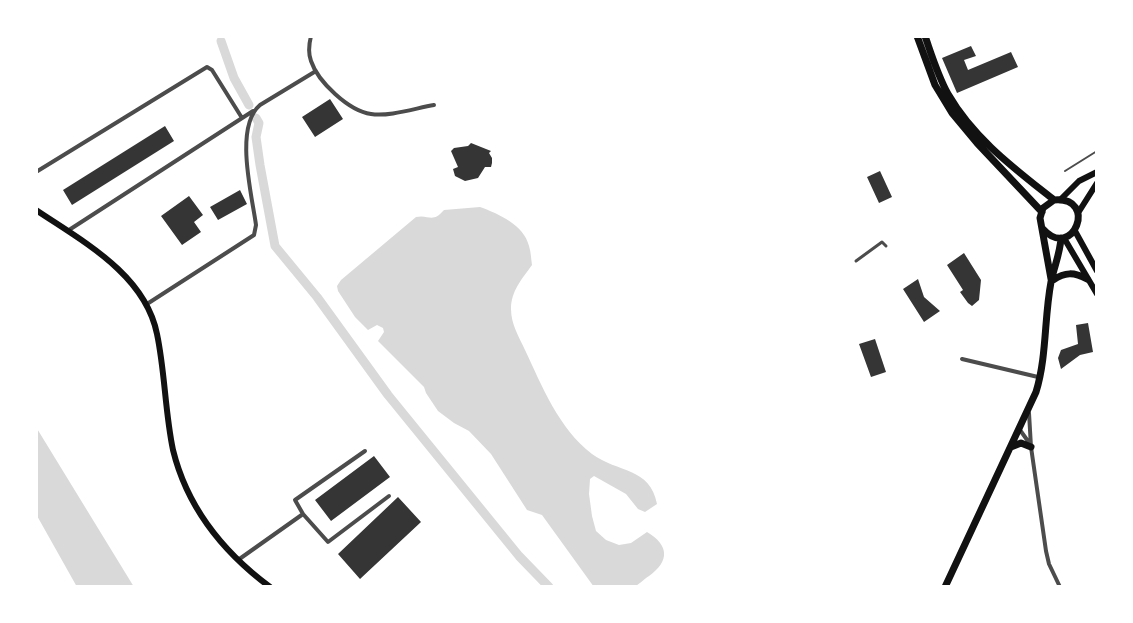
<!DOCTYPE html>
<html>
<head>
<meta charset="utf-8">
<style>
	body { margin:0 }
	#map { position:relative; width:1133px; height:623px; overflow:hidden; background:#fff; font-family:Merriweather,serif }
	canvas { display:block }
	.frame { position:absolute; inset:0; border:38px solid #fff; pointer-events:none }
</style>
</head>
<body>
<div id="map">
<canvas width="1133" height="623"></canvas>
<div class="frame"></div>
</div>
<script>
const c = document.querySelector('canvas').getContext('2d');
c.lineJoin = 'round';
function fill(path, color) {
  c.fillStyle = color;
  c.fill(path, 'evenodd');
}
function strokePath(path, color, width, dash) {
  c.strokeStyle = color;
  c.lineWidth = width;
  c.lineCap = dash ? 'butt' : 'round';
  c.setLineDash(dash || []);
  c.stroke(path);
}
const water = new Path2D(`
	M480 207C499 214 524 225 529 246 531 252 531 259 532 265 522 279 511 291 511 309 511 324 519 337 525 350 542 386 559 429 592 454 618 473 650 467 657 504L645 512 638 509 626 494 594 476 590 479 589 494 592 516 596 531 606 540 619 545 631 543 647 532C669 545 670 561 649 576 644 579 638 586 633 587 622 590 606 587 594 587L542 515 527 510 491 454 469 431 454 423 438 411 426 393 424 387 378 341 384 332 383 328 377 325 368 330 355 317 338 291 337 286 341 280 416 217C429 214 432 224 444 210Z
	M36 427 134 587H77L36 514Z`);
const canal = new Path2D(`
	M221 41 234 78 249 105
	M256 118 259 123 256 137 260 165 275 246 317 297 388 395 519 556 549 587`);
const building = new Path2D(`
	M971 46 976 56 964 60 968 70 1011 52 1018 67 957 93 942 58Z
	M330 99 343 119 315 137 302 117Z
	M165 126 174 141 72 205 63 190Z
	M471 143 491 151 489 153 492 158V163L491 167H485L478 178 465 181 455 176 453 169 458 167 451 151 454 148 468 146Z
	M880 171 892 197 879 203 867 177Z
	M240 190 247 204 218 220 210 207Z
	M189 196 203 215 194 222 201 232 182 245 161 216Z
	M964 253 981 280 979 300 972 306 968 303 960 292 963 290 947 265Z
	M918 279 924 297 940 311 924 322 903 289Z
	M1088 323 1093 352 1080 355 1061 369 1058 358 1061 350 1078 344 1076 325Z
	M875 339 886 372 871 377 859 344Z
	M374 456 390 477 331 521 315 500Z
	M398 497 421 522 360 579 338 554Z`);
const service = new Path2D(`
	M1065 171 1097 151`);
const pedestrian = new Path2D(`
	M856 261 882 242 886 246`);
const minor = new Path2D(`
	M311 36C309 44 308 53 311 61 318 82 349 111 371 114 389 117 416 108 434 105
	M36 172 207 67 212 70 242 118
	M69 230 253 111
	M147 304 254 235 256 225C252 195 234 127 260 105L316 71
	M962 359 1038 377
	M1029 413 1031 447 1046 551 1049 564 1060 587
	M1020 430 1030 444
	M303 514 295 500 365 451
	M238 560 303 514 328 542 389 496`);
const secondary = new Path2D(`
	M1060 200 1079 181 1097 172
	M36 210C82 241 145 274 157 334 165 372 165 412 173 450 187 507 223 552 270 587
	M1078 213 1097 183
	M1075 231 1097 271
	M1064 238 1097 294`);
const primary = new Path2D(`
	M917 36 935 85 952 113 977 143 1042 212
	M925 36C932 56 938 76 948 94 974 139 1015 169 1054 200 1099 196 1073 262 1043 229
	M1051 279 1040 218 1043 208 1054 200
	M1053 280C1065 272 1074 272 1087 279
	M1011 447 1021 443 1031 447
	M945 587 1036 392C1047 356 1044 319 1051 282 1054 267 1060 254 1061 238`);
fill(water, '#d9d9d9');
strokePath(canal, '#d9d9d9', 9);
fill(building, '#353535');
strokePath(service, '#4c4c4c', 2);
strokePath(pedestrian, '#4c4c4c', 3);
strokePath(minor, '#4c4c4c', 4);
strokePath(secondary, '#111', 6);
strokePath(primary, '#111', 7);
</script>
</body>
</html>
